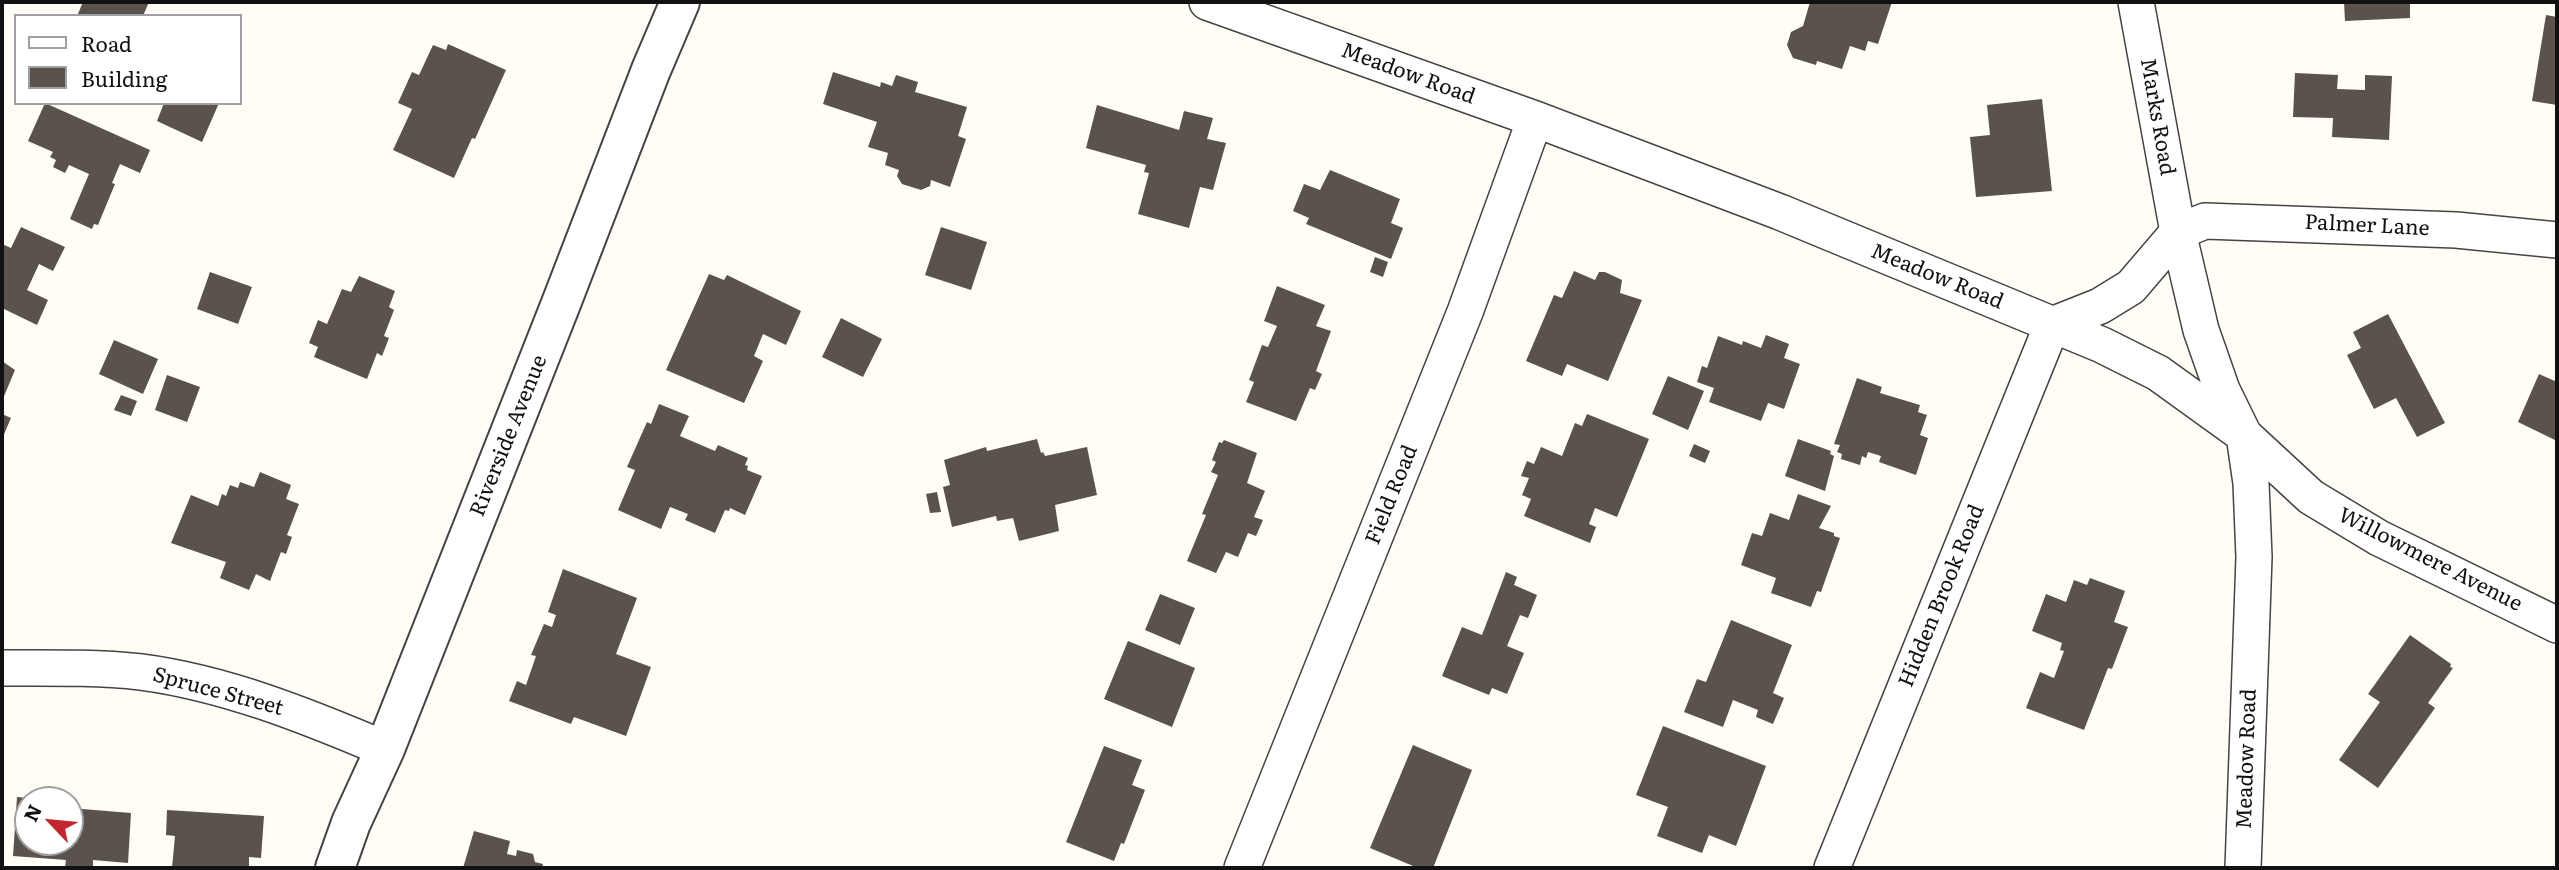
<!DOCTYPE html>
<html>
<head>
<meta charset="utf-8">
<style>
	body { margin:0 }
	#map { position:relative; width:2559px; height:870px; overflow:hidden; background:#fffdf5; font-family:Literata,serif }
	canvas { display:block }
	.frame { position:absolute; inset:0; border:4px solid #111; pointer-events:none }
	.legend { position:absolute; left:14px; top:14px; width:228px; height:91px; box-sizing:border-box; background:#fff; border:2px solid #a0a0a0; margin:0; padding:9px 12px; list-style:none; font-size:21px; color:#111 }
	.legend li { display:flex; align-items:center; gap:14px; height:35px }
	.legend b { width:35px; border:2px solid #a0a0a0 }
	.north { position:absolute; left:14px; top:786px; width:70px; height:70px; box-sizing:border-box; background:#fff; border:2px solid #a0a0a0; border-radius:50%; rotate:296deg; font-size:19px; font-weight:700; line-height:28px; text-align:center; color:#111 }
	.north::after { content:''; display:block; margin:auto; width:24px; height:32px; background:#c4262e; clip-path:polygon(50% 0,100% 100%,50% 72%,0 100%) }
</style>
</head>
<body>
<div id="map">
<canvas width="2559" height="870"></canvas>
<div class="frame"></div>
<ul class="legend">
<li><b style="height:9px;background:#fff"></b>Road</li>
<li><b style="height:19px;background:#5a524d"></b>Building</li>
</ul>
<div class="north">N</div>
</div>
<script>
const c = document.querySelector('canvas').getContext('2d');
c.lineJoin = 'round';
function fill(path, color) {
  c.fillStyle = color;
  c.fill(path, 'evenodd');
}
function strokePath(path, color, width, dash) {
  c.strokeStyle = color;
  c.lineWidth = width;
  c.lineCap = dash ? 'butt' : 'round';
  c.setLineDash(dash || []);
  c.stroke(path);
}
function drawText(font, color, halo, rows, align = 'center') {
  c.font = font + ' Literata,serif';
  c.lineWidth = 7;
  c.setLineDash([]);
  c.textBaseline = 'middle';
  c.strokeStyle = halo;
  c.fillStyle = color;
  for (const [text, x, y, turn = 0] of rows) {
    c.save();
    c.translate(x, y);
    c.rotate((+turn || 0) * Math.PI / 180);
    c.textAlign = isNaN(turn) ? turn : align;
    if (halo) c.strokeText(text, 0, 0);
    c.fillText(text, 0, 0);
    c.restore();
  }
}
const building = new Path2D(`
	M83 2H149L143 16H77Z
	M1810 2H1892L1878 44 1868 41 1865 51 1850 46 1842 69 1817 61 1816 65 1793 58 1787 45 1791 32 1803 26Z
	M2344 2H2410V18L2345 21Z
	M2546 15 2557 17V105L2532 101Z
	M448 44 506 70 475 139 472 138 454 178 393 150 412 109 398 103 412 72 419 75 433 45 446 50Z
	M833 72 880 87 881 82 892 86 896 75 918 82 915 92 967 107 958 136 966 139 950 187 931 180 930 186 921 190 902 184 897 176 899 170 885 165 888 153 868 147 877 122 823 104Z
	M2295 73 2338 75 2337 89 2365 90V75L2392 76 2389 140 2332 137 2333 118 2293 117Z
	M2042 99 2052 191 1976 197 1970 137 1990 135 1987 105Z
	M45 103 150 150 140 173 120 164 112 183 115 184 98 225 94 224 92 229 70 219 89 174 69 165 65 173 53 167 56 160 50 157 53 152 28 141Z
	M164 103H219L202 142 157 121Z
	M1097 105 1179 130 1184 111 1213 118 1207 139 1226 143 1213 190 1200 187 1189 228 1138 214 1149 173 1144 172 1146 165 1086 148Z
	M1330 170 1400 199 1391 223 1403 228 1391 259 1306 224 1309 218 1293 211 1304 184 1320 190Z
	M21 227 65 247 53 271 39 264 27 290 48 300 37 325 2 308V244L11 248Z
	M941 227 987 242 971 290 925 275Z
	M1375 257 1388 262 1383 277 1370 272Z
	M1574 271 1595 280 1599 272H1605L1622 280 1620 293 1642 300 1608 381 1567 364 1562 376 1526 361 1554 295 1562 298Z
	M210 272 252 287 238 324 197 309Z
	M709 274 724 280 727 275 801 311 786 345 763 334 754 356 763 361 744 403 666 370Z
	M359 276 395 291 389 307 394 310 384 336 389 338 382 356 377 353 367 379 314 357 318 347 309 343 318 320 327 324 342 289 351 292Z
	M1277 286 1325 305 1316 326 1331 331 1316 371 1322 374 1315 390 1310 388 1296 421 1246 402 1254 382 1249 380 1262 345 1268 347 1277 326 1264 321Z
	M2388 314 2445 423 2417 437 2396 398 2374 409 2347 355 2361 348 2353 332Z
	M841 318 882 339 863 377 822 357Z
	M1766 335 1789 344 1784 358 1800 364 1784 409 1768 403 1761 421 1709 402 1714 388 1697 382 1702 366 1707 368 1718 336 1742 345 1743 341 1761 348Z
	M114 340 158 359 143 394 99 374Z
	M2 361 15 370 2 401Z
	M2539 374 2557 382V441L2518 422Z
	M167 375 200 387 187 422 155 410Z
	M1668 376 1704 391 1688 430 1652 414Z
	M1857 378 1882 387 1880 393 1920 405 1918 412 1927 415 1920 435 1928 438 1916 475 1879 462 1881 456 1868 452 1866 458 1862 456 1860 465 1841 459 1842 454 1837 452 1840 445 1834 444Z
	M121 395 137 401 131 416 114 410Z
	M659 404 689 416 680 436 715 451 718 445 748 458 745 465 748 466 747 470 762 476 745 515 730 508 729 511 725 510 715 533 685 520 688 514 670 507 661 529 618 510 635 470 627 467 647 422 651 424Z
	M2 414 11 418 2 439Z
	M1587 414 1649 439 1617 517 1595 508 1589 524 1596 527 1590 543 1524 516 1531 499 1522 495 1529 478 1521 476 1527 461 1534 464 1541 447 1562 456 1575 423 1582 426Z
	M1037 439 1041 453 1043 452 1045 456 1087 447 1097 495 1055 505 1059 531 1019 541 1013 518 997 521 996 516 952 527 943 487 950 485 944 460 986 447 987 451Z
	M1798 439 1831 451 1830 454 1834 456 1825 491 1785 476Z
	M1224 440 1257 453 1247 483 1265 491 1254 517 1263 520 1256 536 1248 533 1238 557 1226 552 1216 573 1187 561 1206 515 1202 514 1218 475 1211 472 1216 462 1212 460 1219 442 1222 443Z
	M1694 444 1710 451 1705 463 1689 456Z
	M260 472 291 485 286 499 299 504 287 535 292 537 286 554 281 552 270 581 256 574 249 590 220 578 226 562 171 543 191 495 218 506 222 494 226 496 230 485 238 488 240 482 254 487Z
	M937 492 941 512 930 513 926 494Z
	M1798 494 1831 506 1819 528 1834 533V536L1840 538 1821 592 1817 591 1811 607 1771 593 1776 578 1741 565 1752 533 1762 536 1770 513 1789 520Z
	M563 569 637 598 616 654 651 667 626 736 574 717 571 724 509 701 517 681 526 685 536 656 531 655 544 624 552 627 556 615 548 612Z
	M1506 572 1517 577 1514 585 1537 595 1528 618 1520 615 1507 646 1524 653 1507 694 1492 688 1489 695 1442 676 1462 627 1482 635Z
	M2090 578 2125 591 2114 622 2128 627 2112 669 2108 668 2084 730 2026 708 2040 672 2054 678 2064 651 2060 650 2062 643 2032 631 2046 594 2066 602 2074 580 2087 585Z
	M1160 594 1195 608 1180 645 1145 630Z
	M1731 620 1792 645 1773 693 1784 698 1773 724 1756 717 1758 710 1733 700 1723 727 1684 712 1697 679 1706 682Z
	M2410 635 2451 664 2450 667 2453 668 2428 703 2435 708 2378 788 2339 760 2380 702 2368 694Z
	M1128 641 1195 668 1172 727 1104 699Z
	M1663 726 1766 766 1736 846 1709 835 1702 853 1657 836 1668 807 1636 795Z
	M1413 745 1472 770 1433 868H1418L1370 848Z
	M1104 746 1142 760 1132 785 1145 790 1124 844 1121 843 1114 861 1066 842Z
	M17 797 28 798V842H70V808L131 813 128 863 93 860V868H65L66 860 13 856Z
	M167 810 264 816 261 858 249 857V868H172L175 836 166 835Z
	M474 831 510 841 507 854 516 856 517 850 533 854 535 862 543 864 542 868H463Z`);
const minor = new Path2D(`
	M1207 2 1535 119 1780 212 2102 345 2158 373 2244 435 2311 497 2379 538 2557 625
	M2136 2 2178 232 2201 330 2222 390 2244 435 2251 483 2254 557 2243 868
	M2 668C48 668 95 667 141 672 225 683 307 716 385 749
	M1242 868 1465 312 1535 119
	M1832 868 2052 325 2100 306 2131 287 2178 232 2205 221 2456 230 2557 240`);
const tertiary = new Path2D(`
	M335 868 351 823 385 749 562 301 651 70 680 2`);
const streetNames = [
	["Meadow Road",1408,74,20],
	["Marks Road",2157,117,80],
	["Palmer Lane",2367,226,3],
	["Meadow Road",1937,277,22],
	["Riverside Avenue",509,436,-68],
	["Field Road",1392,495,-68],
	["Willowmere Avenue",2430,560,27],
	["Hidden Brook Road",1942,596,-68],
	["Spruce Street",218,692,15],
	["Meadow Road",2247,759,-88]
];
fill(building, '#5a524d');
strokePath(minor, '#444', 38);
strokePath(tertiary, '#444', 42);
strokePath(minor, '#fff', 35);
strokePath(tertiary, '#fff', 38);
drawText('21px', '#111', '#fff', streetNames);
</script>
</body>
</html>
